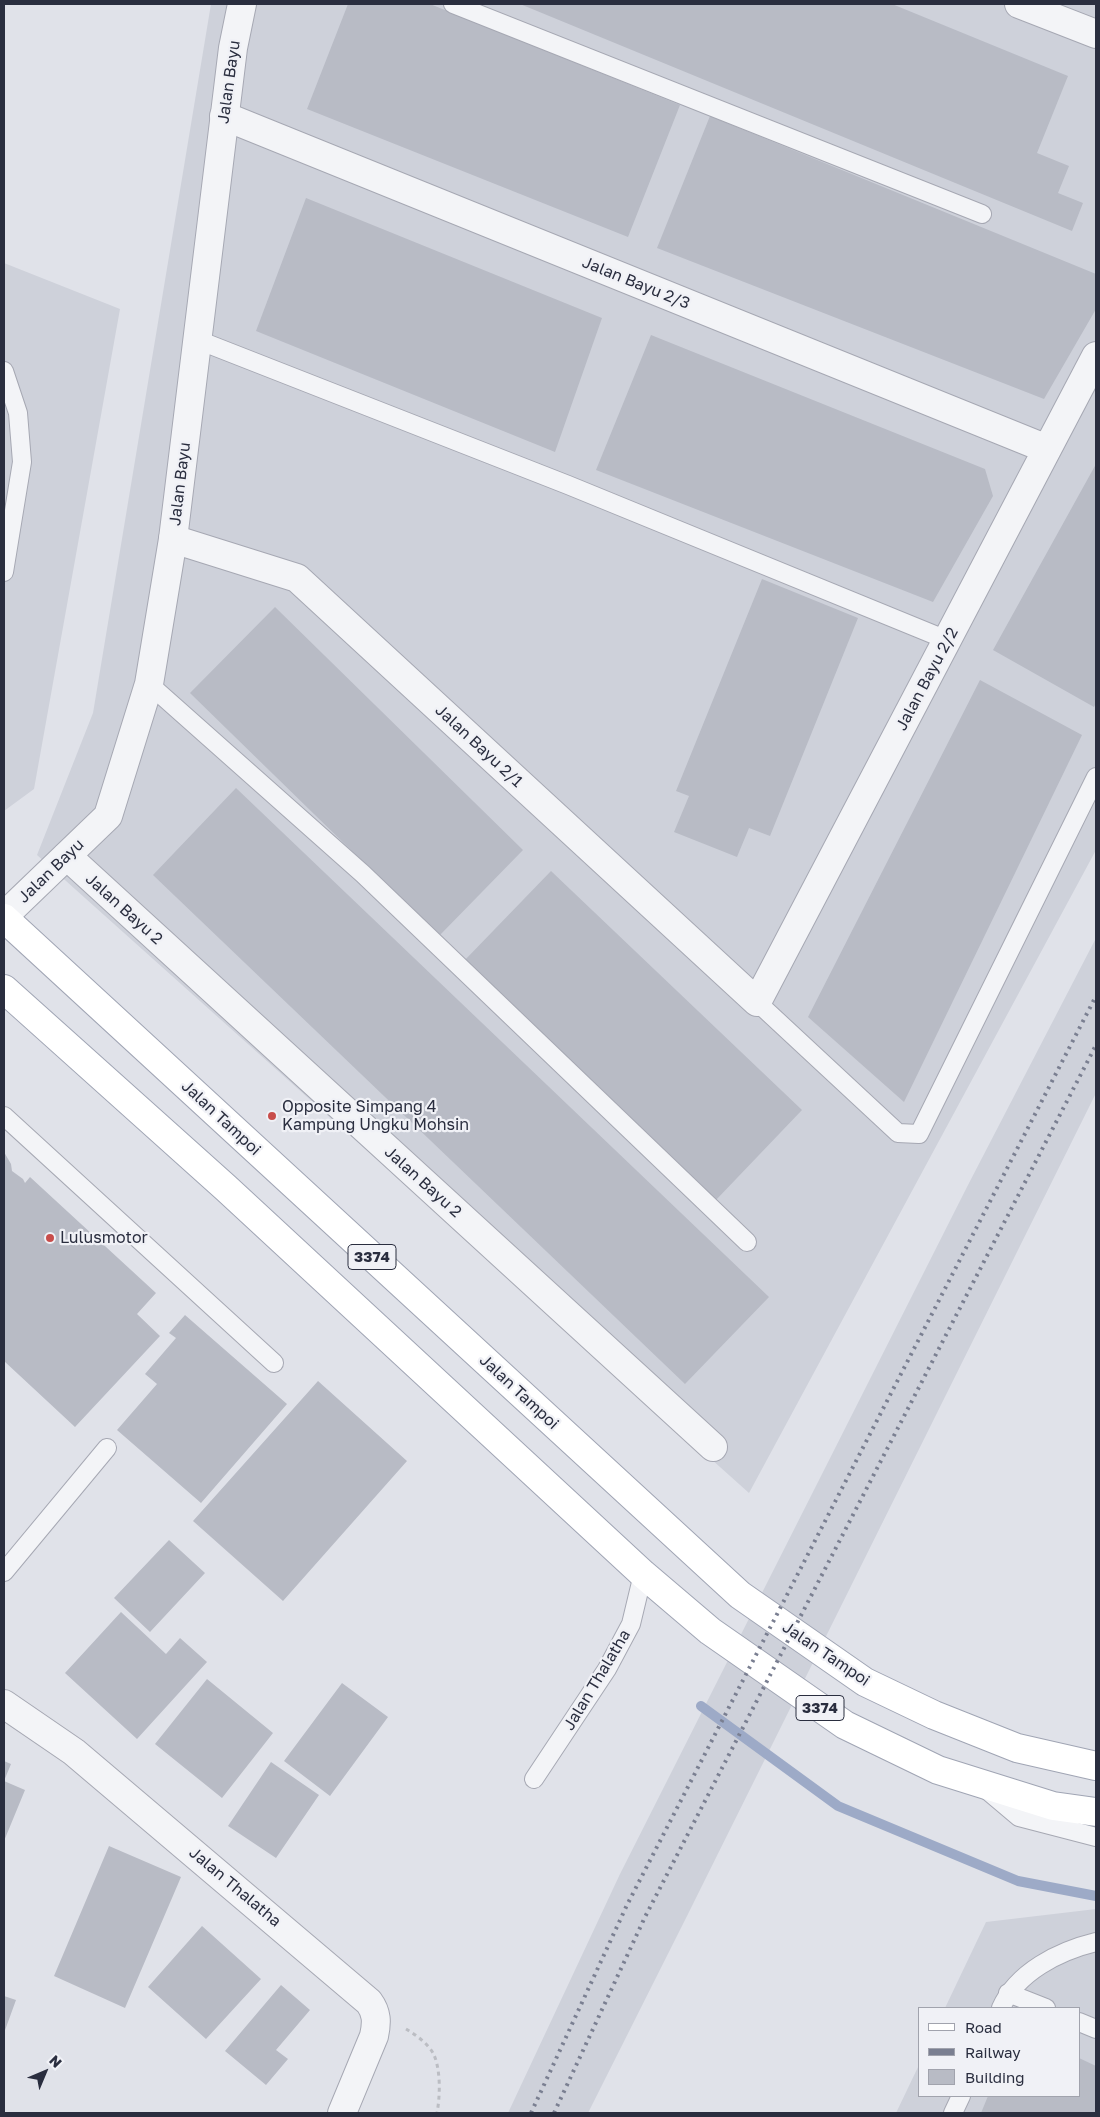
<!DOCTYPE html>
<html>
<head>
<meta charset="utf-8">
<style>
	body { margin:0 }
	#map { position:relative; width:1100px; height:2117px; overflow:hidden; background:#e0e2e9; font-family:"Golos Text",sans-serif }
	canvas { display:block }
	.frame { position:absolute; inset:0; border:5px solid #2a2e3f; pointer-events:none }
	.legend { position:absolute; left:918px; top:2007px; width:162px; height:90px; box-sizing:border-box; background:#f0f1f6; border:1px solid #a1a3ad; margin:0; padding:6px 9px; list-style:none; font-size:15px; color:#2a2e3f }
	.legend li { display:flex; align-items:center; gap:10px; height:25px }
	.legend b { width:25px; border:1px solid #a1a3ad }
	.north { position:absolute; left:20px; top:2047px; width:50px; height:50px; -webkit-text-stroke:4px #f0f1f6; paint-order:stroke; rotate:45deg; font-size:14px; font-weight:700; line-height:20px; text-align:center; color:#2a2e3f }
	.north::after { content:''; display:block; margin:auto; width:18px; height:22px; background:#2a2e3f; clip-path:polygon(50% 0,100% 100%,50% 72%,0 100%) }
</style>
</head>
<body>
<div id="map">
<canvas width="1100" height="2117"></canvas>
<div class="frame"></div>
<ul class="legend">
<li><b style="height:6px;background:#fff"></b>Road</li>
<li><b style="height:6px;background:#7a7f91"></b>Railway</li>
<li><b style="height:14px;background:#b8bbc5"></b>Building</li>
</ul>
<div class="north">N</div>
</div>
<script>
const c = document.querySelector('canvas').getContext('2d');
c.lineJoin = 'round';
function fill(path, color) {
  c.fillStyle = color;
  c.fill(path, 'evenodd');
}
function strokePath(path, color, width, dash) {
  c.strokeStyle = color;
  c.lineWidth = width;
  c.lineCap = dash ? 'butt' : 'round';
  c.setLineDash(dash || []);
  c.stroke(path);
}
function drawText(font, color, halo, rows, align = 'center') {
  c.font = font + ' "Golos Text",sans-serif';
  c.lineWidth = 4.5;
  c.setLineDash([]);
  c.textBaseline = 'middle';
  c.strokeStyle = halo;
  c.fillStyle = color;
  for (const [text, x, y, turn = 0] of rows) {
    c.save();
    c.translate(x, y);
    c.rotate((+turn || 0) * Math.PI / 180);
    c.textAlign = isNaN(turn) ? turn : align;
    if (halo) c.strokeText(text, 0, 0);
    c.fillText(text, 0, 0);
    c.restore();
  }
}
const built = new Path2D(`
	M211 4H1096V850L749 1493 37 855 93 713Z
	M4 263 120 309 34 789 4 811Z
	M1096 938V1093L687 1916 588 2113H508L620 1874 968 1185Z
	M1096 1909V2113H896L919 2065V2096H1079V2008H945L986 1922Z`);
const stream = new Path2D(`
	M701 1706 838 1806 1018 1881 1096 1896`);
const building = new Path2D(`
	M348 4H430L680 105 628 237 307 109Z
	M520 4H892L1068 76 1037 153 1069 166 1058 193 1083 203 1072 231Z
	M710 116 1096 274V309L1044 399 657 248Z
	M306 198 602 318 555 452 256 331Z
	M651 335 985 469 993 496 933 602 596 470Z
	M1096 464V703L1094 707 993 650Z
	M762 579 858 618 770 836 749 828 737 857 674 832 689 796 676 791Z
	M275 607 523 850 439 936 190 693Z
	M980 680 1082 735 904 1102 808 1017Z
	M236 788 769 1297 685 1384 153 875Z
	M551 871 802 1110 715 1201 464 961Z
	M4 1152 11 1164 12 1171 23 1179 25 1183 30 1177 156 1293 137 1314 160 1336 75 1427 4 1361Z
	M185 1315 287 1404 201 1503 117 1430 157 1384 145 1374 176 1338 169 1333Z
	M318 1381 407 1461 283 1601 193 1521Z
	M169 1540 205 1573 150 1632 114 1598Z
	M121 1612 166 1654 180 1638 207 1662 137 1739 65 1673Z
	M207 1679 273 1733 222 1798 155 1744Z
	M342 1683 388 1717 330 1796 284 1761Z
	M4 1761 11 1764 4 1781Z
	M271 1762 319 1795 276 1858 228 1826Z
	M4 1781 25 1790 4 1841Z
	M109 1846 181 1877 125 2008 54 1976Z
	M202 1926 261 1979 206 2039 148 1987Z
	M281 1985 310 2010 276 2050 288 2059 266 2085 225 2051Z
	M4 1996 16 2000 4 2033Z
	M1079 2058 1096 2066V2113H981L988 2096H1079Z`);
const path = new Path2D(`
	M406 2029C416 2035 429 2044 434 2055 441 2071 440 2097 437 2113`);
const service = new Path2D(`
	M453 4 982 214
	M198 340 568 485 947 640
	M4 371 18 413 22 462 4 572
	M149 684 363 874 747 1242
	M757 1002 898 1133 919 1134 1096 777
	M4 1116 274 1363
	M4 1572 107 1448
	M534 1779 607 1669 631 1624 643 1574
	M987 1790 1019 1817 1096 1837
	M1008 1993 1046 2008
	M1001 2008C1017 1972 1059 1951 1096 1942
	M1079 2022 1096 2029
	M953 2113 961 2096`);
const minor = new Path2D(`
	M1019 4 1096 34
	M224 116 1047 449
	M173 539 297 578 757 1002 1096 356
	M67 856 713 1447
	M4 1704 74 1752 369 2002C377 2013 377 2022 374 2036L342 2113`);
const tertiary = new Path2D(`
	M4 916 108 816 149 684 173 539 233 48 242 4`);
const primary = new Path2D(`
	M4 918 740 1595 865 1682 934 1715 1017 1748 1096 1766
	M4 989 226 1188 643 1574 710 1631 845 1725 938 1770 1053 1806 1096 1812`);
const rail = new Path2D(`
	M531 2113 627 1905 1096 996
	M554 2113 645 1917 1096 1045`);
const markers = [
	[272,1116,5,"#c84d4b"],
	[50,1238,5,"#c84d4b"]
];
const shields = [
	[372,1257,48],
	[820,1708,48]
];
const shieldNames = [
	["3374",372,1257],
	["3374",820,1708]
];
const streetNames = [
	["Jalan Bayu",229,82,-82],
	["Jalan Bayu 2/3",636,283,22],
	["Jalan Bayu",180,484,-83],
	["Jalan Bayu 2/2",927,679,-62],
	["Jalan Bayu 2/1",479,746,43],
	["Jalan Bayu",51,871,-44],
	["Jalan Bayu 2",124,909,42],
	["Jalan Tampoi",221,1118,43],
	["Jalan Bayu 2",423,1182,42],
	["Jalan Tampoi",519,1392,43],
	["Jalan Tampoi",826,1654,34],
	["Jalan Thalatha",597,1680,-59],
	["Jalan Thalatha",235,1887,40]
];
const poiNames = [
	["Opposite Simpang 4",282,1107],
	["Kampung Ungku Mohsin",282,1125],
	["Lulusmotor",60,1238]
];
fill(built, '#ced1da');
strokePath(stream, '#9daac7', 10);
fill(building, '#b8bbc5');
strokePath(service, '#a6a8b3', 20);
strokePath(minor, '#a6a8b3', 30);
strokePath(tertiary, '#a6a8b3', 30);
strokePath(primary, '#a0a5b4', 30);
strokePath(path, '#bbbdc3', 3, [4, 4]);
strokePath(service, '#f3f4f7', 18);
strokePath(minor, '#f3f4f7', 28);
strokePath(tertiary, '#f3f4f7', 28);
strokePath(primary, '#fff', 28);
strokePath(rail, '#7a7f91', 4, [2.5, 5]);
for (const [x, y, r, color] of markers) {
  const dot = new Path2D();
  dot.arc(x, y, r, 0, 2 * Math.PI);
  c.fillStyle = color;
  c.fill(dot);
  strokePath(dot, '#f0f1f6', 2);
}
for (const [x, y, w] of shields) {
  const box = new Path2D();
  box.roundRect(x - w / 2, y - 12.5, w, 25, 4);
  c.fillStyle = '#f0f1f6';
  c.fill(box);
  strokePath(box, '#2a2e3f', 1);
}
drawText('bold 15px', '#2a2e3f', null, shieldNames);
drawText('16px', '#2a2e3f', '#f0f1f6', streetNames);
drawText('16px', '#2a2e3f', '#f0f1f6', poiNames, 'left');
</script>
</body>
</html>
